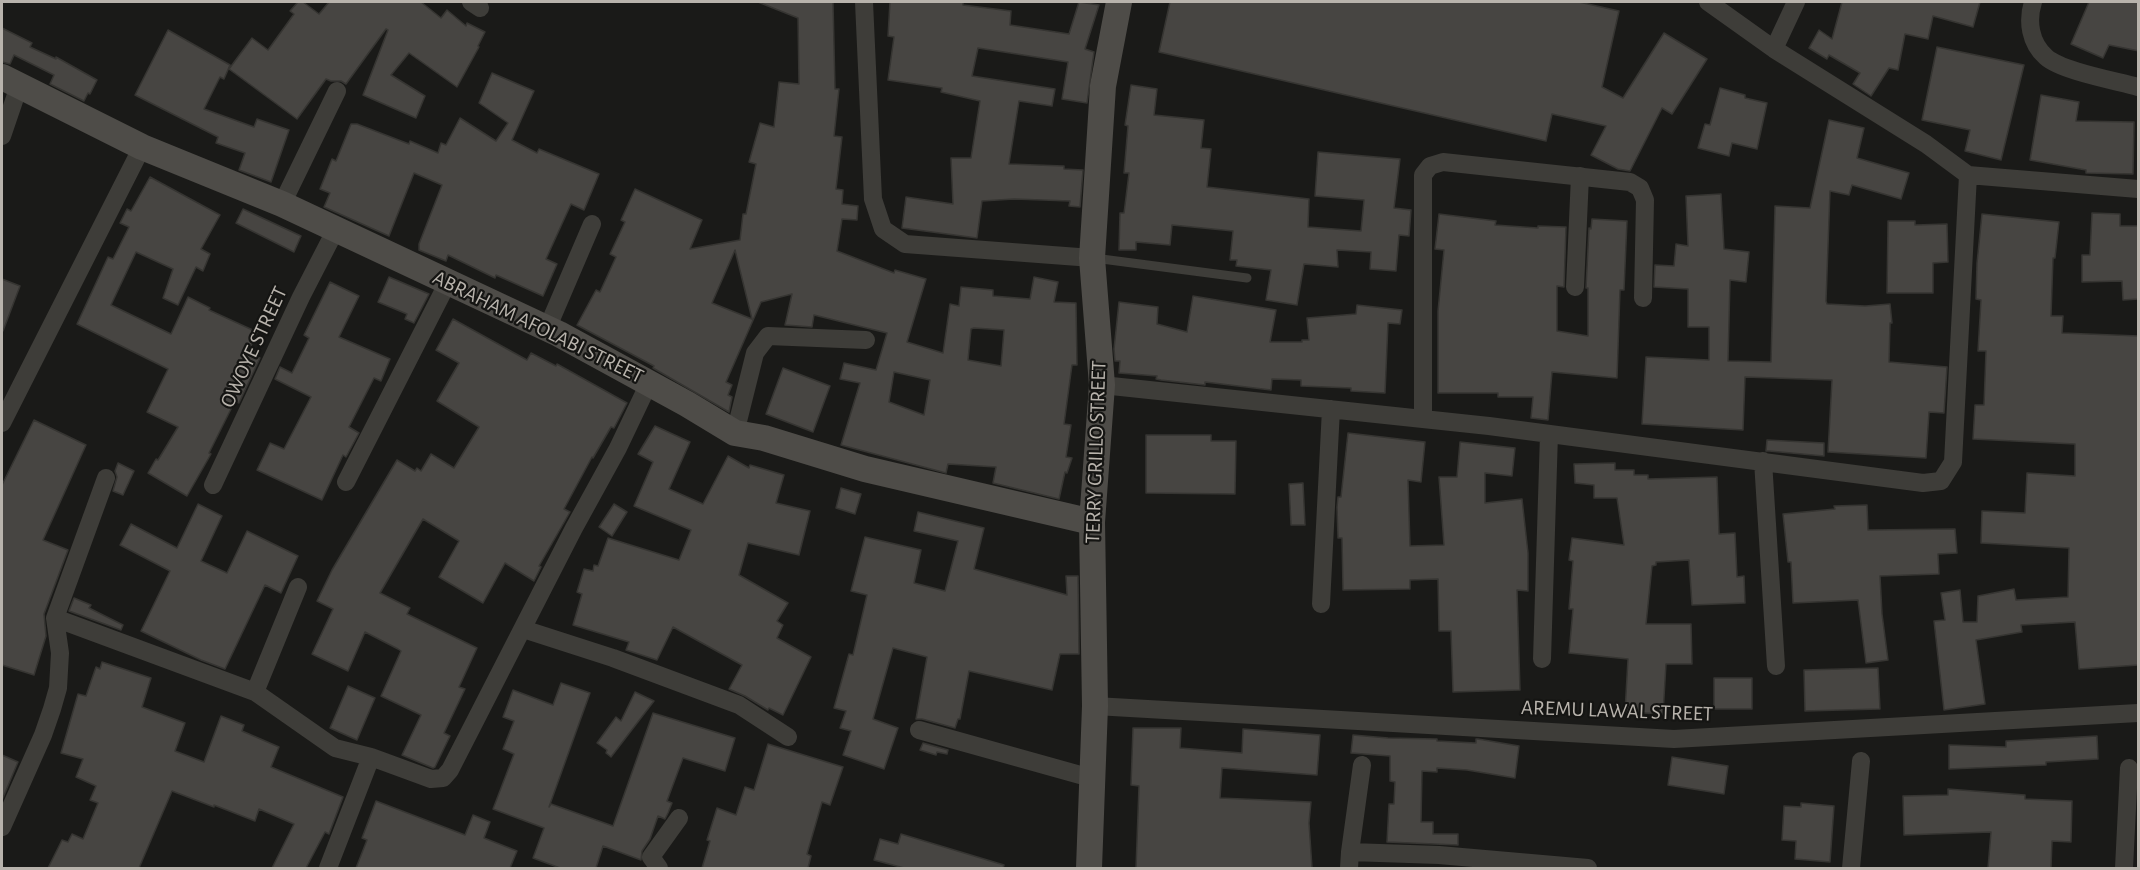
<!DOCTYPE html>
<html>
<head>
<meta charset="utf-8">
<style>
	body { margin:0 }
	#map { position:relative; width:2140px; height:870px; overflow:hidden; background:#1a1a18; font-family:"Alegreya Sans",sans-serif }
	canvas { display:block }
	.frame { position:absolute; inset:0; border:3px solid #b8b3ac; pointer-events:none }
</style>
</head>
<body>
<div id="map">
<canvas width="2140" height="870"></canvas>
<div class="frame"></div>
</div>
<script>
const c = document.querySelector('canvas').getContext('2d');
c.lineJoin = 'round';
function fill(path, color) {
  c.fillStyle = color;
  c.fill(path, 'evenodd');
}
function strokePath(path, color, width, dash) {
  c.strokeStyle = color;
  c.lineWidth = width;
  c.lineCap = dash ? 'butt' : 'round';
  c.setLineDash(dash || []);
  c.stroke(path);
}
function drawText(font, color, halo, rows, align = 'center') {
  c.font = font + ' "Alegreya Sans",sans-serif';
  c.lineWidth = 4.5;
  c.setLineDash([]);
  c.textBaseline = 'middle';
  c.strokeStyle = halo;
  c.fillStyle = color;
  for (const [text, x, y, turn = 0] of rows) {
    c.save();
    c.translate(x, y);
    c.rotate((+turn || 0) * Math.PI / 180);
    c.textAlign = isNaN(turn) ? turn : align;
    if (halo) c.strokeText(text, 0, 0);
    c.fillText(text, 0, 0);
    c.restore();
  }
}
const building = new Path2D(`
	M298 2H303L319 14 329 2H421L441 18 447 10 466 26 467 23 485 32 478 46 479 47 457 87 409 53 391 75 425 96 416 118 363 95 388 30 386 29 346 84 341 81H331L326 79 297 119 229 69 252 38 268 50 294 14 290 11Z
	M758 2H833L835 89H839L834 136 842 137 836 189 843 190 842 204 858 206 857 220 842 219 837 251 894 273 895 270 926 279 907 342 943 353 950 304 959 306 961 287 993 290V296L1030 299 1034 277 1058 282 1054 302 1076 303 1077 365H1072L1064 424 1071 425 1066 457 1072 458 1067 473 1065 472 1059 499 993 483 996 467 948 464 946 473 841 445 860 383 840 379 844 363 876 370 887 333 814 315 812 327 785 325 792 294 761 302 726 382 732 385 728 395 732 397 729 412 653 368 654 366 577 325 596 290 600 292 616 257 610 254 625 222 621 220 635 189 702 220 690 249 740 240 743 214H746L756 164 749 162 760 123 774 127 779 82 799 84 798 18ZM735 250 752 319 712 303ZM974 328 1004 330 1001 366 968 360 971 329ZM894 372 930 380 924 415 889 402Z
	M890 2H963V5L1011 11 1010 25 1069 34 1079 2 1099 5 1085 49 1094 52 1087 103 1062 99 1068 62 978 48 972 76 1055 89 1052 106 1019 101 1009 164 1064 166V169L1083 170 1080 207 1069 206 1070 201 1014 199 982 201 977 238 902 228 906 197 953 204 951 158H971L980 101 941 92 942 88 888 80 894 37 888 36Z
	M1170 2H1579L1619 11 1602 87 1623 98 1664 33 1707 59 1672 114 1662 108 1630 171 1618 169 1591 155 1606 126 1552 114 1546 141 1159 52Z
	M1842 2H1980L1973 27 1933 16 1928 39 1905 34 1898 70 1889 68 1871 96 1853 84 1860 73 1829 55 1827 59 1809 48 1819 30 1832 39Z
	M2089 2H2139V51L2109 45 2103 58 2071 44Z
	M2 28 32 43 30 47 56 59V57L97 80 90 94 88 93 84 101 50 84 54 75 14 55 10 64 2 62Z
	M168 30 230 65 224 79 220 77 204 109 254 127 257 119 289 130 271 182 239 170 245 153 216 143 218 137 135 95Z
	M1937 47 2024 65 2001 160 1965 151 1970 130 1922 120Z
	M492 73 534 91 512 140 537 153 539 149 599 174 584 210 571 204 546 259 557 264 543 296 496 275 495 278 448 255 446 261 419 250V244L442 185 414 173 389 236 324 207 330 193 320 189 332 159 336 161 351 124H357L409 144 410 141 438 153 441 143 446 145 460 118 496 141 508 123 479 103Z
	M1131 85 1157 89 1154 115 1204 120 1201 148 1211 149 1207 187 1309 199 1308 227 1361 231 1364 200 1315 196 1318 152 1400 159 1394 208 1411 210 1409 236 1399 235 1396 271 1370 269 1371 252 1337 250 1338 267 1304 264 1297 305 1266 300 1271 270 1236 266 1237 260H1230L1233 231 1172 225 1170 245 1136 242V250H1119L1120 213H1124L1129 173H1124L1128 126 1125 125Z
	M1720 88 1745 95V98L1767 103 1757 149 1732 143 1729 156 1698 148 1705 124 1710 125Z
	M2041 95 2079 102 2076 121 2134 122 2133 174 2086 173V170L2030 160Z
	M1829 120 1864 128 1857 158 1909 173 1901 199 1852 185 1849 195 1830 191 1826 301 1827 304 1865 306 1890 304 1892 323H1890L1889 362 1947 367 1944 413 1929 412 1926 458 1828 452 1832 380 1745 377 1743 430 1642 424 1646 357 1709 360V327H1688V289L1654 287 1655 265 1674 266 1676 244 1688 246 1686 196 1721 194 1724 249 1749 252 1746 282 1730 280 1728 361 1771 362 1775 206 1810 208Z
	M150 177 220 215 201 249 210 254 203 271 196 267 178 305 163 298 173 269 136 252 111 305 171 334 188 297 210 308 209 310 257 332 250 348 256 351 254 356 260 358 239 403 235 401 209 453 211 454 187 496 148 473 156 459 158 460 178 427 147 412 168 369 77 324 108 257 113 259 129 227 120 223 127 209 131 211Z
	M243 209 301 236 294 252 236 223Z
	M2092 213 2120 214V226H2139V299L2123 300 2122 281 2082 282V255H2090Z
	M1439 214 1496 221 1495 225 1538 228V226L1566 227 1564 287 1557 286V331L1588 336V288H1586L1589 228 1591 229 1592 219 1627 221 1624 290H1620L1617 378 1552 372 1548 420 1531 418 1533 397H1498V393H1438V311L1444 250 1435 249Z
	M1982 214 2059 222 2055 258H2053L2051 316H2063L2062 333 2139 336V665L2079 669 2075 622 2021 625 2022 632 1976 640 1985 704 1944 710 1934 621 1945 620 1941 593 1960 590 1963 622H1977L1978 596 2014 589 2016 600 2068 597 2069 548 1981 543 1982 511 2025 513 2027 473 2075 476V444L1973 439 1975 405H1984L1986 351H1978L1981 300 1976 299 1977 263Z
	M1888 221H1915V225L1947 224 1948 262 1933 263V293H1887Z
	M389 277 429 294 414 323 405 319 407 314 378 302Z
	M2 279 20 286 3 331H2Z
	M330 282 359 296 339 337 390 359 381 381 374 378 349 427 359 433 346 457 343 455 322 500 257 470 270 443 284 449 311 397 275 379 280 367 292 373 309 338 304 335Z
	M1193 296 1276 310 1270 342H1302V340H1309L1307 318 1356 314 1357 305 1402 310 1400 324 1388 323 1385 393 1351 391V388L1301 386V380L1272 379 1271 390 1205 382V385L1161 380 1156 379 1157 376 1119 373 1120 361H1115L1114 349 1119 302 1158 307 1157 324 1187 332Z
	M453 319 527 360 531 353 556 366 557 364 627 403 614 428 611 427 593 458 592 457 564 509 570 512 539 566 541 567 534 581 505 563 483 603 439 577 459 541 423 519 380 593 410 608 407 614 477 648 459 687 465 689 444 733 450 736 435 767 433 768 402 755 421 715 381 696 401 651 398 649 365 632 348 671 312 654 333 609 317 601 332 570 397 460 415 471 417 468 421 471 431 454 454 468 479 427 437 401 459 363 436 350Z
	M783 368 830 386 813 432 766 414Z
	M34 420 86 445 43 540 68 550 44 614 46 636 34 675 2 665V485Z
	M655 426 690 442 669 489 703 504 728 456 749 468 750 465 784 475 776 503 810 511 799 555 748 543 739 575 788 603 777 621 783 625 777 638 811 657 783 715 769 708 768 710 745 696 729 689 742 665 673 627 657 660 626 650 629 642 573 625 582 594 577 592 584 569 593 571 594 565 598 566 608 538 679 560 691 530 634 506 653 462 638 454Z
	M1348 433 1425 442 1421 482 1408 480 1410 546 1444 545 1439 477H1457L1460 442 1515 448 1512 476 1485 473V503L1522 499 1528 553V591L1517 590 1520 690 1453 692 1451 631H1439L1438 579 1410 580V589L1343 590 1342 538H1338L1337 507 1338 497H1341Z
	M1146 435H1211V441H1236L1235 494 1146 493Z
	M1767 440 1824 443V456L1769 451H1766Z
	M118 463 134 471 123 495 113 491 117 477 115 471Z
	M1615 463V470H1634V475H1648V479L1717 477 1719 534 1735 533 1737 577 1744 576 1745 603 1692 605 1689 560 1656 562V565L1652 566 1646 624H1691L1692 664H1666L1663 714 1625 712 1628 659 1569 653 1573 609H1569L1573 561 1569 560 1572 538 1624 545 1617 498H1594V485L1575 483 1574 464Z
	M1303 483 1305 525H1291L1289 484Z
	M841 488 861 494 855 514 836 508Z
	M198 504 222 516 201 561 227 573 247 531 298 556 281 593 265 585 225 669 201 660 141 631 170 571 120 545 131 524 177 548Z
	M614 504 627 512 612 536 599 527Z
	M1867 505 1868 530 1955 529 1957 553 1938 554 1939 574 1880 576 1882 614 1888 660 1866 663 1858 600 1793 603 1791 562H1788L1783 514 1835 509 1834 506Z
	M918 512 984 528 974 569 1067 595 1066 576H1078L1079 654H1060L1052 690 969 671 960 719H958L955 728 922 719H916L927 657 893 648 873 719 898 728 884 769 843 755 851 731 840 728 846 711 834 708 849 654 853 655 867 595 851 591 865 537 921 550 914 583 945 591 958 541 914 531Z
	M74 598 91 605 89 608 123 625 121 630 69 611Z
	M102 662 151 678 142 707 185 723 175 751 204 762 221 716 244 725 242 731 279 747 271 767 343 797 329 834 325 832 306 868H272L294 824 259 809 255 821 214 805V807L172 791 139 868H48L62 840 68 842 72 834 83 839 98 803 90 800 96 786 76 777 83 759 61 753 78 694 86 696 96 667 100 669Z
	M1878 668 1880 709 1805 711 1804 670Z
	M1714 678H1752V709H1714Z
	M561 683 590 693 549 807 551 804 613 826 653 713 735 738 725 771 683 758 667 801 672 803 668 813 665 819 658 816 650 839 642 851 641 860 603 846 596 868H560L533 858 544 828 493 809 514 754 503 749 514 721 503 717 513 690 553 705Z
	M348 686 375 698 357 740 330 728Z
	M635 692 654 701 611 757 606 753 607 750 597 743 616 717 621 721Z
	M1133 728H1181L1180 748 1242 753 1243 729 1320 735 1317 775 1222 768 1220 798 1311 802 1309 823 1312 868H1136L1139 786 1131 785Z
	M1353 735 1388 738 1437 739V741L1476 743V739H1478L1519 746 1515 778 1467 770 1437 768V772L1422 771 1421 822H1433V834H1458V845L1387 842 1389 804H1394L1395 782 1390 781V756L1351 753Z
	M2097 736 2098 759 2046 762V765L1949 769V745L2006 747V741Z
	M923 743 948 750 947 754 937 752 936 755 920 750Z
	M768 744 843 767 830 805 822 802 807 854 811 856 808 868H702L710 841 707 840 717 808 736 815 745 787 754 790Z
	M2 755 18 762 2 800Z
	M1672 757 1728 766 1724 794 1668 785Z
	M1948 789 2025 795V799L2072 801 2071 842 2052 841 2051 868H1988L1991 832 1904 835 1903 796 1948 795Z
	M376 801 465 835 473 815 490 822 484 838 517 851 510 868H356L367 840 362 838Z
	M1801 803 1834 806 1830 862 1795 859 1796 841 1782 840 1784 806 1801 807Z
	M901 834 1004 865 1003 868H904L874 860 880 839 898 844Z`);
const lane = new Path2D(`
	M1094 258 1247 278`);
const street = new Path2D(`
	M471 2 480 8
	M864 2 873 199 883 229 905 244 1092 258
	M1708 2 1774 49 1926 144 1968 175 2138 189
	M2033 2C2027 21 2030 43 2046 57 2061 71 2117 81 2138 87
	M1774 49 1796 2
	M2 136 19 86
	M282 204 337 91
	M1575 287 1580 176
	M547 329 592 224
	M1102 385 1489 426 1923 483 1941 481 1953 462 1968 175
	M1423 419V175L1430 166 1443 162 1630 182 1640 188 1645 200 1643 298
	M2 423 142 147
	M735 433 755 353 768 336 866 340
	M1763 461 1776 666
	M346 482 448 282
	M213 485 301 297 336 229
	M1321 604 1331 409
	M55 618 255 692 335 748 371 757 431 779 443 778 450 770 574 528 618 448 649 383
	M523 629 613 658 739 705 788 737
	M1542 659 1549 434
	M255 692 298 587
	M1095 706 1674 739 2138 713
	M919 730 1091 778
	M2 827 43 735 52 709 58 688 60 653 55 618 106 478
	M1350 852 1439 855 1588 868
	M328 868 371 757
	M659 868 651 857 679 818
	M1349 868 1350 852 1362 765
	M1851 868 1861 761
	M2124 868 2129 768`);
const secondary = new Path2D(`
	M2 77 142 147 282 204 559 334 687 404 735 433 764 438 865 469 1092 522
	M1089 868 1095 706 1092 522 1102 385 1092 258 1103 86 1119 2`);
const streetNames = [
	["ABRAHAM AFOLABI STREET",538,327,26],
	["OWOYE STREET",254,347,-65],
	["TERRY GRILLO STREET",1096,452,-88],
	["AREMU LAWAL STREET",1617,711,2]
];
fill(building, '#474542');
strokePath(building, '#363532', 1.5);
strokePath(lane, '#3e3d39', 9);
strokePath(street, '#3e3d39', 18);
strokePath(secondary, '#4e4c48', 26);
drawText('21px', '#b8b3ac', '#151513', streetNames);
</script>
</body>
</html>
